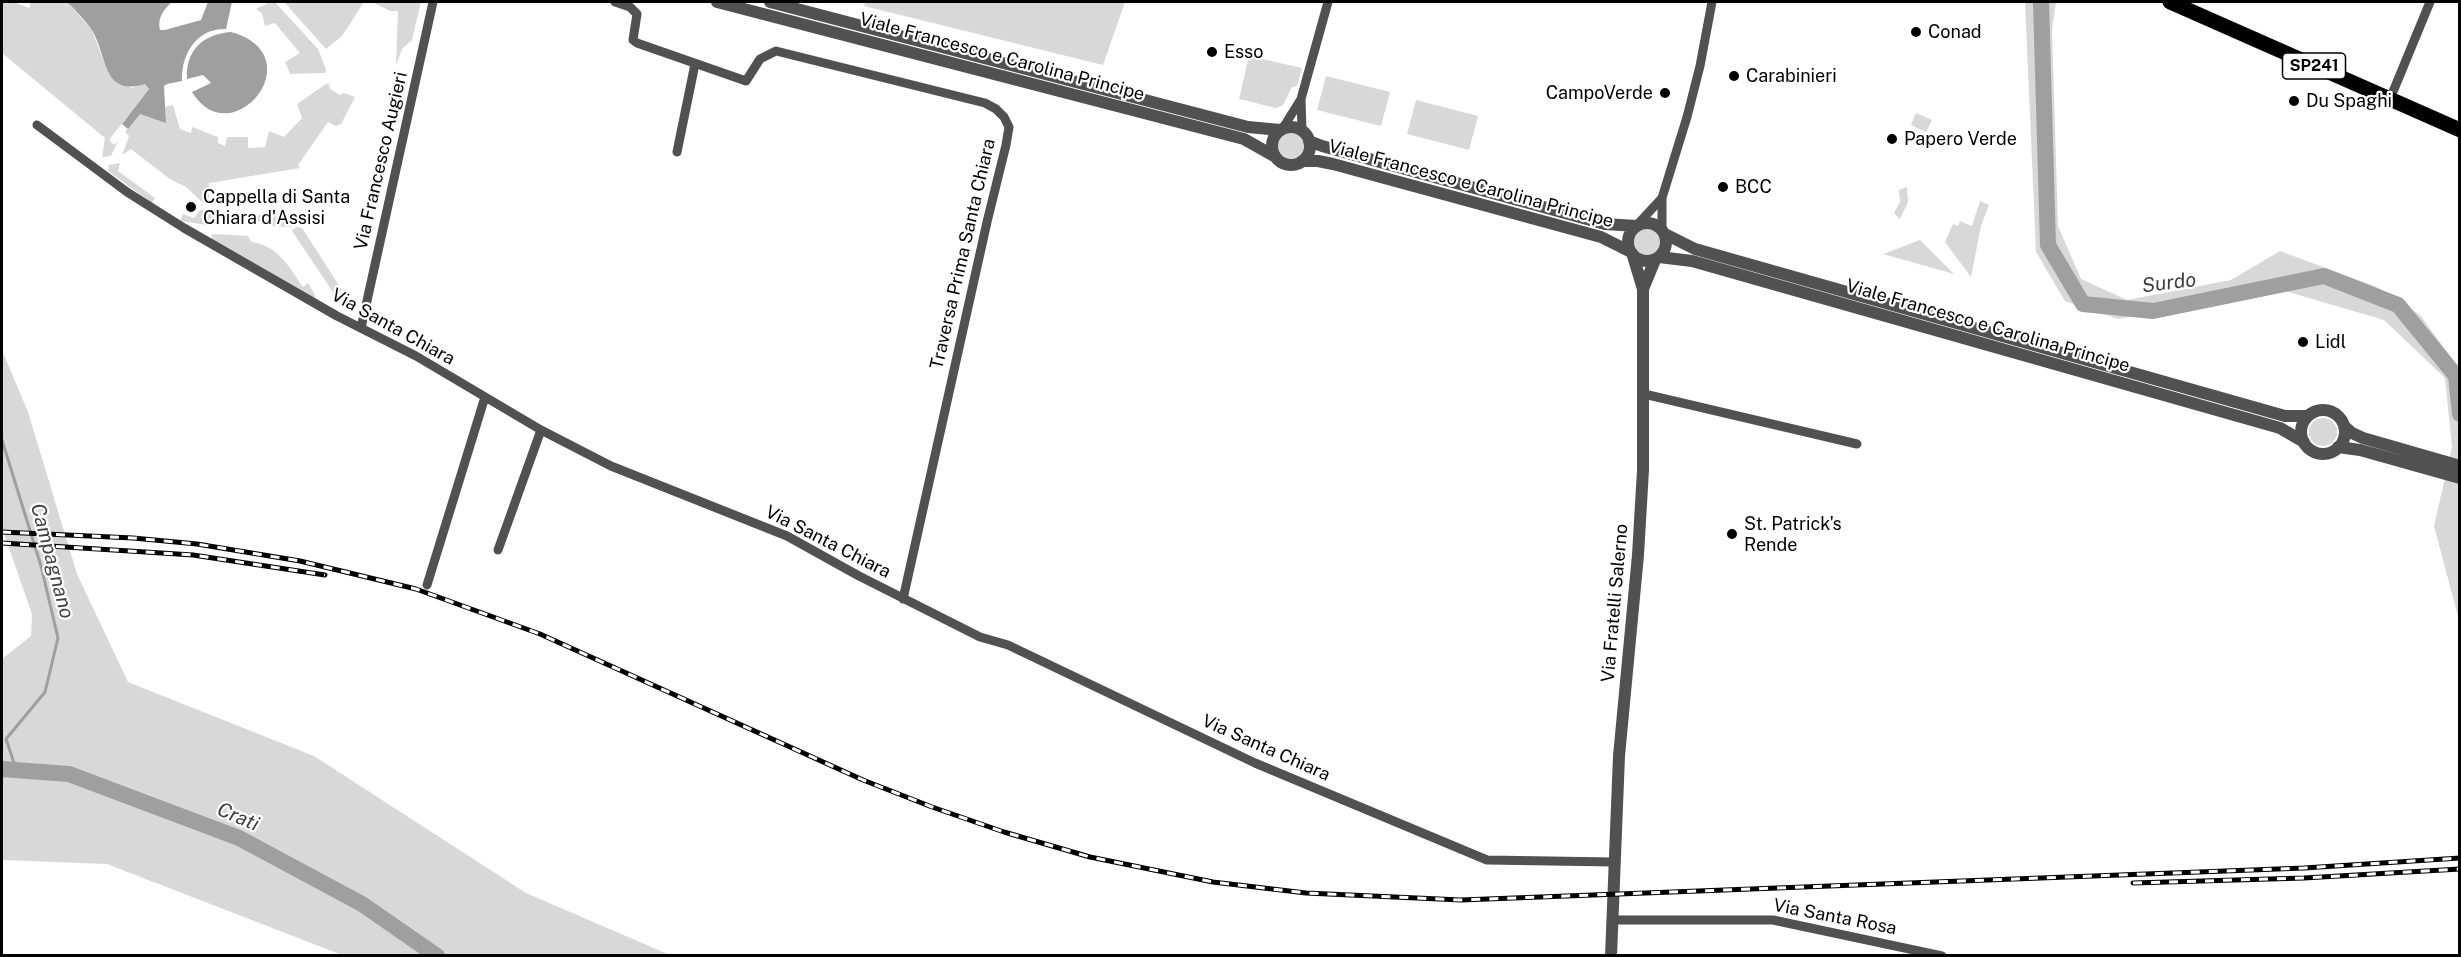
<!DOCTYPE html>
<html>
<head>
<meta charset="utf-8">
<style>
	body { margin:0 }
	#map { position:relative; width:2461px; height:957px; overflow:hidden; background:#fff; font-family:"Public Sans",sans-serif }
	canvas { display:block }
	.frame { position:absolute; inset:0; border:3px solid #000; pointer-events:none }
</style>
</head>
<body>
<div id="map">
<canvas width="2461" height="957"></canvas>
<div class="frame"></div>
</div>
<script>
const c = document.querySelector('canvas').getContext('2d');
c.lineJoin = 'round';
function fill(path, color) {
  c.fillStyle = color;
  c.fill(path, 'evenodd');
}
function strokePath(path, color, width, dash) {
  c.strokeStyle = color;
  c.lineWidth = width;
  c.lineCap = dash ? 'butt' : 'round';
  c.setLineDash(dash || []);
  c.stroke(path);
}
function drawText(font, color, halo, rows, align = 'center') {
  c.font = font + ' "Public Sans",sans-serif';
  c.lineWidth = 4.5;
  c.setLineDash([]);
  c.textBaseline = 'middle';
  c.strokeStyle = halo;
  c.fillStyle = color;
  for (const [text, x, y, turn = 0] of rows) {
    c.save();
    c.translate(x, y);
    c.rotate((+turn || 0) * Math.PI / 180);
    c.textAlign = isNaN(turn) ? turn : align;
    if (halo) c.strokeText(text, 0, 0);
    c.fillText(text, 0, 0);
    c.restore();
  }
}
const green = new Path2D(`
	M2 2H14L29 8 31 2H67L92 30 106 67 131 88 145 84 149 89 109 140 114 145 118 141 111 156 102 157 105 138 2 53Z
	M270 2H275L318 49 326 70 325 73 290 74 285 62 300 53 275 23 265 26 262 13 256 9Z
	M284 2H364L342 36 326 49Z
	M372 2H421L412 40 402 49 396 65 398 11H390Z
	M865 2H1125L1103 65 864 6Z
	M2025 2H2056L2052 29 2058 226 2081 279 2127 300 2231 280 2280 251 2377 287 2420 315 2456 364 2460 369 2459 620 2434 526 2452 447 2445 378 2384 320 2285 291 2118 319 2065 301 2036 252Z
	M1249 56 1302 68 1297 86 1292 87 1283 105 1276 108 1239 99Z
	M1326 76 1390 92 1381 126 1317 110Z
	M326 84H329L330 89 340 95 344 93 355 97 341 124 335 126 328 122 298 165 300 168 209 183V202L201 201 186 187 170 179 131 149 122 155 129 136 125 132 140 113 166 123 165 107 173 105 180 129 191 133 192 127 218 137V143L225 146 227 137H248V148L265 147 269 131 284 137 302 118 297 104Z
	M1416 100 1478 116 1469 150 1407 134Z
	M1916 113 1932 120 1926 132 1911 125Z
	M1276 145a14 14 0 1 1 28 0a14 14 0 1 1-28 0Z
	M120 163 118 171 155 198 152 203 108 171 109 165Z
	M1907 187 1908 202 1900 219 1894 213 1900 202 1899 190Z
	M1980 201 1989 205 1981 226 1971 277 1945 242 1953 224 1958 226 1960 221 1972 226Z
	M200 210 292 218 296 220 291 227 269 226V222L210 219 207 225 180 221 183 214 194 218Z
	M297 227 302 228 342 290 335 295 294 234 292 230Z
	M1634 242a14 14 0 1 1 28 0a14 14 0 1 1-28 0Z
	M216 234 248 236 251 242C278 245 289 267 303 287L308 283 316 297 311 298 213 241 211 235Z
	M1920 240 1954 274 1883 254Z
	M2 350 28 412 77 574 128 682 314 756 526 893 670 955H342L107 864 2 860V659L31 636 32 614 2 528Z
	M2309 432a14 14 0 1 1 28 0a14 14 0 1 1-28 0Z`);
const water = new Path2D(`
	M67 2H172C164 9 157 18 160 30H165L201 20 208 2H232L226 29C196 28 181 55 182 81L167 84 164 86 166 123 140 114 128 129 122 124 149 89 145 84C102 97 108 57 92 30 85 20 76 11 67 2Z
	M231 32C315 55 232 157 192 92L211 83 203 75 187 79C185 50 204 34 231 32Z`);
const stream = new Path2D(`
	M2 440 41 566 58 638 45 692 6 739 14 763 33 771`);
const river = new Path2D(`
	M2041 2 2048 245 2083 304 2153 311 2324 276 2398 305 2456 376 2460 414
	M2 769 69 774 239 838 362 904 437 956`);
const minor = new Path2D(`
	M615 2 630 7 637 14 633 40 637 43 746 81 760 59 776 51 985 103 996 109 1004 117 1009 127 1006 145 987 222 903 599
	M2390 99 2430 2
	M37 125 127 192 184 228 337 316 416 356 541 430 611 466 787 536 859 576 980 637 1008 645 1255 763 1487 860 1614 862
	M1283 128 1301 99
	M1302 130 1301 99 1328 2
	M677 152 695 64
	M1636 226 1662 198
	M1662 229V198L1687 117 1700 66 1712 2
	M361 328 433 2
	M1644 394 1857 444
	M498 550 541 430
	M427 585 485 397
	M1612 920H1773L1942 956`);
const tertiary = new Path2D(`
	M717 2 1244 139 1274 156
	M770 2 1248 127 1280 130
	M1272 146a19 19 0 1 1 38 0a19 19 0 1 1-38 0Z
	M1309 141 1322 146 1605 224 1636 226
	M1302 161H1318L1333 164 1601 237 1629 251
	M1628 242a19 19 0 1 1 38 0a19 19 0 1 1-38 0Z
	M1665 234 1695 249 2285 416H2308
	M1659 257 1692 261 2280 428 2304 442
	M1643 289 1655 260
	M2301 432a22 22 0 1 1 44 0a22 22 0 1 1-44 0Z
	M2344 426 2352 433 2363 438 2460 466
	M2338 447 2360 450 2460 478
	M1611 956 1619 756 1638 555 1643 470V289L1633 256`);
const primary = new Path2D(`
	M2170 2 2460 130`);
const rail = new Path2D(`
	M2 532 133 538 197 544 300 561 416 589 540 634 863 780 932 807 1004 832 1090 857 1213 882 1306 893 1461 900 2304 868 2460 858
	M2 543 193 555 325 575
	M2133 883 2304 878 2460 869`);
const markers = [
	[1916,32,6,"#000"],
	[1212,52,6,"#000"],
	[1734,76,6,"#000"],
	[1665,93,6,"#000"],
	[2294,101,6,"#000"],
	[1892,139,6,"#000"],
	[1723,187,6,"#000"],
	[191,207,6,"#000"],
	[2303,342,6,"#000"],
	[1732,534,6,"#000"]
];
const shields = [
	[2314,66,63]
];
const shieldNames = [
	["SP241",2314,66]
];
const poiNames = [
	["Conad",1928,32],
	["Esso",1224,52],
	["Carabinieri",1746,76],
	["CampoVerde",1653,93,"right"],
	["Du Spaghi",2306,101],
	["Papero Verde",1904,139],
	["BCC",1735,187],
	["Cappella di Santa",203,197],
	["Chiara d'Assisi",203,218],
	["Lidl",2315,342],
	["St. Patrick's",1744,524],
	["Rende",1744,545]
];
const streetNames = [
	["Viale Francesco e Carolina Principe",1002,57,15],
	["Via Francesco Augieri",381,161,-77],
	["Viale Francesco e Carolina Principe",1471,184,15],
	["Traversa Prima Santa Chiara",963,254,-77],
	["Viale Francesco e Carolina Principe",1988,326,16],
	["Via Santa Chiara",393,327,29],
	["Via Santa Chiara",828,542,27],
	["Via Fratelli Salerno",1615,603,-85],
	["Via Santa Chiara",1266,748,24],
	["Via Santa Rosa",1835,917,11]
];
const waterNames = [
	["Surdo",2169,283,-7],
	["Campagnano",52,561,75],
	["Crati",238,817,23]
];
fill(green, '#d8d8d8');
fill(water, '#9f9f9f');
strokePath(stream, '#9f9f9f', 3);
strokePath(river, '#9f9f9f', 16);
strokePath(minor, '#515151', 9);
strokePath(tertiary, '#515151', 12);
strokePath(primary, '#000', 15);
strokePath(rail, '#000', 5);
strokePath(rail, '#fff', 3, [9]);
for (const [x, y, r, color] of markers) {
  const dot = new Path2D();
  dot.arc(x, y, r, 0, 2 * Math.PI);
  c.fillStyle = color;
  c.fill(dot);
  strokePath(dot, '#fff', 2);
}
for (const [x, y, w] of shields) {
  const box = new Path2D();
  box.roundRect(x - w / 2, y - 13, w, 26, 4.5);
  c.fillStyle = '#fff';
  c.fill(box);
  strokePath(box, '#000', 1.5);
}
drawText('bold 16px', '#000', null, shieldNames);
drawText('18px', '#000', '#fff', poiNames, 'left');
drawText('18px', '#000', '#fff', streetNames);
drawText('italic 20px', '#404040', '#fff', waterNames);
</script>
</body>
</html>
